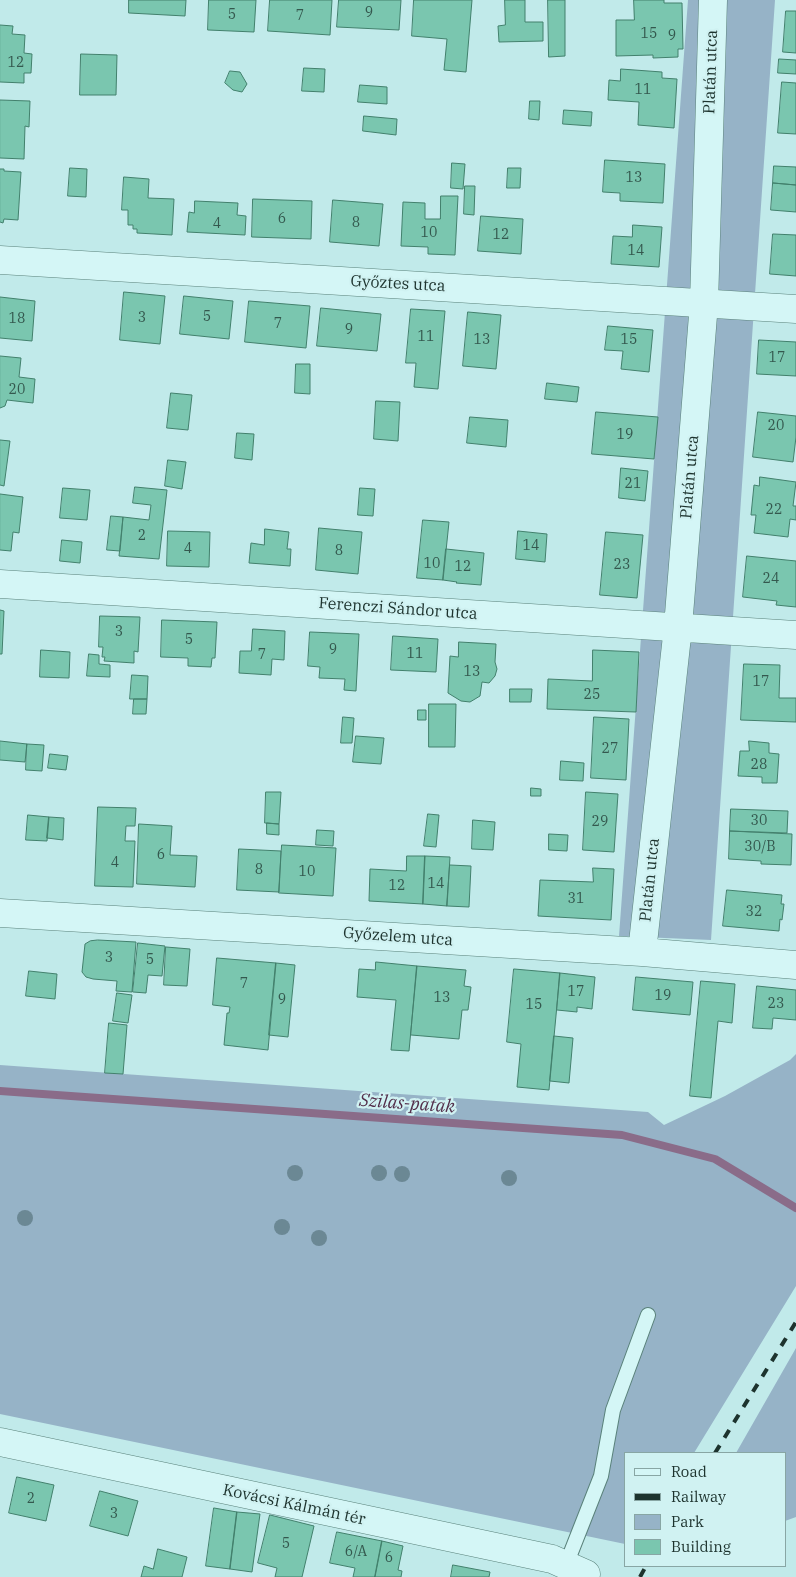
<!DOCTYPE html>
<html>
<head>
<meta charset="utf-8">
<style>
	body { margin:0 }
	#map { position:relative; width:796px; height:1577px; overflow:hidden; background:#c1eaea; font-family:"IBM Plex Serif",serif }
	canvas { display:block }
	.legend { position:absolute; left:624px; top:1452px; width:162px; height:115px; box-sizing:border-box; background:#d0f2f2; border:1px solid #88a6a4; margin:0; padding:6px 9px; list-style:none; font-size:15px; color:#1d332e }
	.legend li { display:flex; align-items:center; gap:10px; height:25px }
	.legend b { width:25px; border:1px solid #88a6a4 }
</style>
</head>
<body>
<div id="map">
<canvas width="796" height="1577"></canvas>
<ul class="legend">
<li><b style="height:6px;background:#d4f6f6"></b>Road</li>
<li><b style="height:6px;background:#1d332e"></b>Railway</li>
<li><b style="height:14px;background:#96b3c7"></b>Park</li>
<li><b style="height:14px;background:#7ac6af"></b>Building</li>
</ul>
</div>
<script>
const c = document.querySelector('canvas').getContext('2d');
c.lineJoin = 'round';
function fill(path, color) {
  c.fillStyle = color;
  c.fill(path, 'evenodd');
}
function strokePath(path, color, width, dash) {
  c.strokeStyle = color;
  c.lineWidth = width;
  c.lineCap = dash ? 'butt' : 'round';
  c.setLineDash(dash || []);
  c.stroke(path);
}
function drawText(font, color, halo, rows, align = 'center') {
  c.font = font + ' "IBM Plex Serif",serif';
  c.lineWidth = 4.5;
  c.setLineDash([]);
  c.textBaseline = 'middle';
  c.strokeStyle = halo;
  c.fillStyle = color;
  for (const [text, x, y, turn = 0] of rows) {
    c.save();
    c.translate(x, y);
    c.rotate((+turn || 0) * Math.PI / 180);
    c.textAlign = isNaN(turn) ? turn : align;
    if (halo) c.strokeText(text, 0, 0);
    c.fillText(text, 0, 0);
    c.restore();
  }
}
const green = new Path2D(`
	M688 0H775L711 940 619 936Z
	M796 1054V1286L694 1453H625V1544L0 1414V1065L648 1112 664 1125 725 1096 790 1060Z
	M796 1348V1517L785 1521V1453H736Z`);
const stream = new Path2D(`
	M0 1091 622 1135 715 1159 796 1208`);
const building = new Path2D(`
	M129 0H186L185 16 129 13Z
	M209 0H256L254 32 208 30Z
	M270 0H332L330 35 268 31Z
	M339 0H401L399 30 337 27Z
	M414 0H472L466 72 444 70 447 39 412 36Z
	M505 0H525V22H543V41L499 42 498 26 505 25Z
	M548 0H565V56L549 57Z
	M634 0H664V3H682L683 49H678V57L653 58V55L616 56V20H634Z
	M786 11H796V53L783 52Z
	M0 25 13 26 12 34 25 35 24 53 32 54 31 73H24V83L0 82Z
	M81 54 117 55 116 95H80Z
	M779 59 796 60V74L778 73Z
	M304 68 325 69 324 92 302 91Z
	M621 69 662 72V78L677 79 674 128 638 125 639 102 608 100 609 80 620 81Z
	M230 71 240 72 247 84 242 92 233 90 225 83Z
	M782 82 796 83V134L778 133Z
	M360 85 387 87V104L358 102Z
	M0 100 30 101 29 127 25 126 24 159 0 158Z
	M530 101H540L539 120 529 119Z
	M564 110 592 112 591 126 563 124Z
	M364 116 397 119 396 135 363 131Z
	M605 160 665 164 663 203 620 201V193L603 192Z
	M452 163 465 164 463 189 451 188Z
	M774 166 796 167V185L773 183Z
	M70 168 87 169 86 197 68 196Z
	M508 168H521L520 188H507Z
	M0 169H4V171L21 172 18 220 4 219 3 223 0 222Z
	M124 177 149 179 148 198 174 199 172 235 137 233V229H133V225H128V210H122Z
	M773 183 796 185V212L771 210Z
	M465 186H475L474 215 464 214Z
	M441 196H458L455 255 428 254V247L401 246 403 202 425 203V219H440Z
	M253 199 312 201 311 239 252 237Z
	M333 200 383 204 379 246 330 242Z
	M195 201 238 203 237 215 246 216 245 235 187 232 189 212 194 213Z
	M481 216 523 219 521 254 478 251Z
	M633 225 662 227 659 267 611 264 613 236 632 237Z
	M773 234 796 235V276L770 274Z
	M124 292 165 296 160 344 120 340Z
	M184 296 233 301 229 339 180 334Z
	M0 297 35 301 32 341 0 338Z
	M249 301 310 306 306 348 245 342Z
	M321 308 381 314 377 351 317 346Z
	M411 309 445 311 438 389 414 387 416 363H406Z
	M468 312 501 315 496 369 463 366Z
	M608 326 653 330 649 372 621 369 623 351 605 350Z
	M759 340 796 342V376L757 374Z
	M0 356 21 358 19 377 35 379 33 403 7 400 5 406 0 408Z
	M296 364H310V394L295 393Z
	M547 383 579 387 577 402 545 399Z
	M171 393 192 395 188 430 167 428Z
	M376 401 400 402 398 441 374 439Z
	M596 412 658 417 654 459 592 454Z
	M758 412 796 416V437L793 462 753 457Z
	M470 417 508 420 506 447 467 443Z
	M237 433 254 434 252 460 235 458Z
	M0 440 10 441 4 486 0 485Z
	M168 460 186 462 182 489 165 486Z
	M621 468 648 471 645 501 619 498Z
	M760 477 796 482 793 506H796V520L790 519 788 537 754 533 756 515H751L754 485 759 486Z
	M135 487 167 490 159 559 119 556 123 517 149 520 151 505 133 503Z
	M63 488 90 490 87 520 60 518Z
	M360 488 375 489 373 516 358 515Z
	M0 494 23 497 19 533 13 532 11 551 0 550Z
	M111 516 123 517 120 551 107 550Z
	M423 520 449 522 443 580 417 578Z
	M319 528 362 532 358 574 316 570Z
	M265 529 289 532 287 549H291L290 566 249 563 251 543 264 545Z
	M168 531 210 532 209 567 167 566Z
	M518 531 547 534 545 562 516 559Z
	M606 532 643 535 637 598 600 595Z
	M62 540 82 542 80 563 60 561Z
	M446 549 484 553 481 585 456 583 457 582 443 580Z
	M747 556 796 561V607L776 605 777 601 743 597Z
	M0 610 4 611 2 654H0Z
	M100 616 140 617 138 652 134 651V663L104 661 105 657H102L103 647H99Z
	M162 620 217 622 215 658H212L211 667 188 666V658L161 657Z
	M253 629 285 631 284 660 272 659 271 675 239 673 240 651H251Z
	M310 632 359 634 356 691 344 690 345 679 319 678 320 667 308 666Z
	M393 636 438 639 436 672 391 670Z
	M459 642 496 644 495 662 497 669 495 676 489 683 482 682 480 696 470 702 461 701 448 693 450 656 458 657Z
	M41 650 70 652 69 678 40 677Z
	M593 650 639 652 636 712 547 709 548 679 592 681Z
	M89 654 99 655V664L110 665V677L87 676Z
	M744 664 780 665 779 698H796V722L741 720Z
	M132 675 148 676 147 699H130Z
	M510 689H532L531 702H510Z
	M134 699H147L146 714H133Z
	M429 704H456L455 747H429Z
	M418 710H426V720H418Z
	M343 717 354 718 352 743H341Z
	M594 717 629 719 626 780 591 778Z
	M356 736 384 738 381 764 353 762Z
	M0 741 27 744 25 762 0 760Z
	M749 741 769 743V753L779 754 777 783H762V777L738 776 740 751H749Z
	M27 744 44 745 42 771 26 770Z
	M50 754 68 756 66 770 48 768Z
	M561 761 584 763 583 781 560 780Z
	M531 788 541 789V796H531Z
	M266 792H281L279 824 265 823Z
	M586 792 618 794 614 852 583 850Z
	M98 807 136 808 135 826H126L125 841H135L133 887 95 886Z
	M731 809 788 811 787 833 730 831Z
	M428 814 439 815 436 847 424 846Z
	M28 815 49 817 47 841 26 840Z
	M49 817 64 818 63 840 47 838Z
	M473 820 495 822 493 850 472 849Z
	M267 823 279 824V835L267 834Z
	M139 824 172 826 170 855 197 856 195 887 137 884Z
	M317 830 334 831 333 846 316 845Z
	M730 831 792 834 791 865 761 864V861L729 859Z
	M549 834 568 835 567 851 549 850Z
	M282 845 336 848 333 896 279 893Z
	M239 849 281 851 279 892 237 890Z
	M407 856H425L423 904 369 901 370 869 406 871Z
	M425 856 450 857 447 906 423 904Z
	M450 865 471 866 469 907 447 906Z
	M593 868 614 869 611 920 538 916 540 880 593 882Z
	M727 890 782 895 781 904H784L782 920 780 919 779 931 723 926Z
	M98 940 136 942 132 992 116 991 117 981 93 979 86 977 82 972 85 944 90 941Z
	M138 943 165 946 162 976 148 975 146 993 133 992Z
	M166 947 190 949 187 986 164 985Z
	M217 958 276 963 268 1050 224 1045 227 1013H229L230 1007 213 1005Z
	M376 962 417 966 409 1051 391 1050 396 1000 357 997 359 969 375 970Z
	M276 963 295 965 288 1037 269 1035Z
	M417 966 466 970 464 986 471 987 468 1010H462L459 1039 411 1035Z
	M514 969 560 973 549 1090 517 1087 521 1044 507 1042Z
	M29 971 57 974 55 999 26 996Z
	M560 973 595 977 592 1009 577 1007V1012L557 1010Z
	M636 977 693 982 690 1015 633 1010Z
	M701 981 735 984 732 1023 718 1021 711 1098 690 1096Z
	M757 986 796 990V1020L773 1018 772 1029 753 1028Z
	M117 993 132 995 128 1023 113 1021Z
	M109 1023 127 1025 123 1074 105 1073Z
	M554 1036 573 1038 569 1083 550 1081Z
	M17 1477 54 1485 46 1521 9 1513Z
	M100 1491 138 1501 128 1536 90 1526Z
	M214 1508 237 1512 230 1569 206 1566Z
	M237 1512 260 1514 252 1572 230 1569Z
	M270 1515 314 1526 302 1577H275L277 1568 258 1563Z
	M337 1532 382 1541 375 1577H353L355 1568 330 1563Z
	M382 1541 403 1546 398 1570 402 1571 401 1577H375Z
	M158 1549 187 1557 182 1577H141L144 1566 153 1569Z
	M453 1565 490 1572 489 1577H451Z`);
const service = new Path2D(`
	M566 1565 601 1476 613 1410 648 1315`);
const minor = new Path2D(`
	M0 260 796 309
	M0 584 796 635
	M0 913 642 952 796 965
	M642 952 678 627 704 303 713 0
	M0 1442 552 1559 586 1574 585 1577`);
const rail = new Path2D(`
	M715 1453 796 1322
	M640 1577 646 1566`);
const trees = [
	[295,1173],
	[379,1173],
	[402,1174],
	[509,1178],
	[25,1218],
	[282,1227],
	[319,1238]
];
const numberNames = [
	["9",369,13],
	["5",232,15],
	["7",300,16],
	["15",649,34],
	["9",672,36],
	["12",16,63],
	["11",643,90],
	["13",634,178],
	["6",282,219],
	["8",356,223],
	["4",217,224],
	["10",429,233],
	["12",501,235],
	["14",636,251],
	["5",207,317],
	["3",142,318],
	["18",17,319],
	["7",278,324],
	["9",349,330],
	["11",426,337],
	["13",482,340],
	["15",629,340],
	["17",777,358],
	["20",17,390],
	["20",776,426],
	["19",625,435],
	["21",633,484],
	["22",774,510],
	["2",142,536],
	["14",531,546],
	["4",188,549],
	["8",339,551],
	["10",432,564],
	["23",622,565],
	["12",463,567],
	["24",771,579],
	["3",119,632],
	["5",189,640],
	["9",333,650],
	["11",415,654],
	["7",262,655],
	["13",472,672],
	["17",761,682],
	["25",592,695],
	["27",610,749],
	["28",759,765],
	["30",759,821],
	["29",600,822],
	["30/B",760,847],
	["6",161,855],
	["4",115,863],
	["8",259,870],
	["10",307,872],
	["14",436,884],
	["12",397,886],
	["31",576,899],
	["32",754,912],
	["3",109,958],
	["5",150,960],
	["7",244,984],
	["17",576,992],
	["19",663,996],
	["13",442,998],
	["9",282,1000],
	["23",776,1004],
	["15",534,1005],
	["2",31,1499],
	["3",114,1514],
	["5",286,1544],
	["6/A",356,1552],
	["6",389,1558]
];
const streetNames = [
	["Platán utca",711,72,-88],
	["Győztes utca",398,284,3],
	["Platán utca",690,477,-85],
	["Ferenczi Sándor utca",398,609,4],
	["Platán utca",650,880,-84],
	["Győzelem utca",398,937,4],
	["Kovácsi Kálmán tér",294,1505,12]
];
const waterNames = [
	["Szilas-patak",407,1104,4]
];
fill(green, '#96b3c7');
strokePath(stream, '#8a6c89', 8);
fill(building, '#7ac6af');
strokePath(building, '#42806c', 1);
strokePath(service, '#5a827b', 16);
strokePath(minor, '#5a827b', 29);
strokePath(service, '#d4f6f6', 14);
strokePath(minor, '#d4f6f6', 28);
strokePath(rail, '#1d332e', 4, [9, 9]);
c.fillStyle = '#6b8894';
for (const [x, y] of trees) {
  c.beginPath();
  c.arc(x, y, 8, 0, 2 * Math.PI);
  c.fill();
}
drawText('14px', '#34584e', null, numberNames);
drawText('16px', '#1d332e', '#d0f2f2', streetNames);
drawText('italic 18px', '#522e4a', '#d0f2f2', waterNames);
</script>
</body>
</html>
